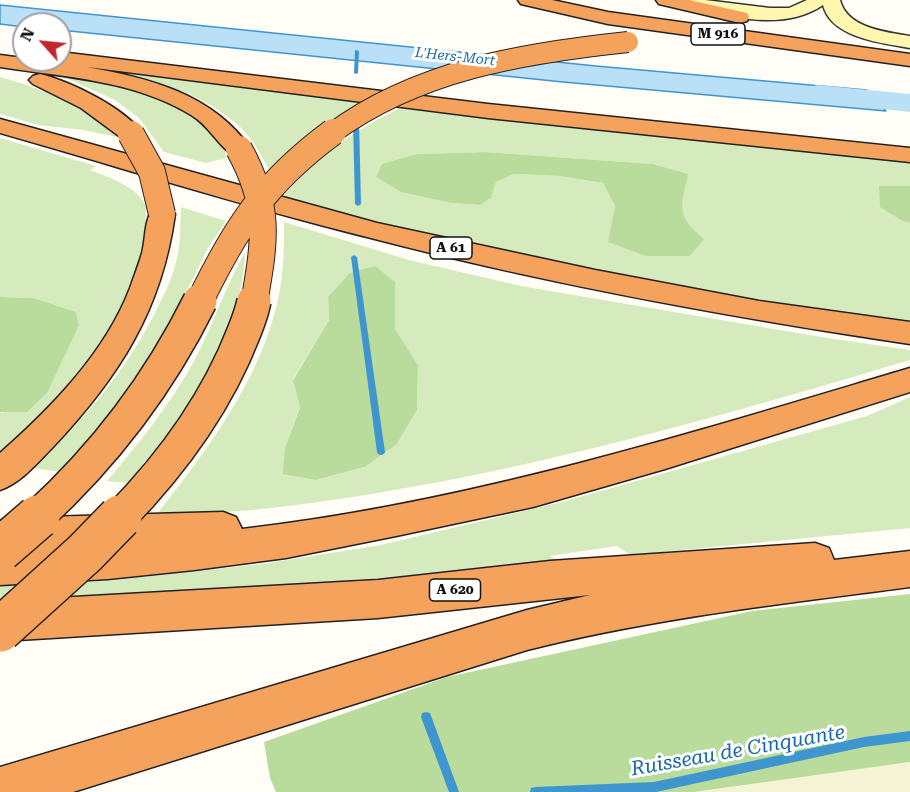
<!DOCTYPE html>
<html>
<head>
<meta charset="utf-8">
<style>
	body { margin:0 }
	#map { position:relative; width:910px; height:792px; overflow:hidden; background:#fffdf5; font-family:"Roboto Serif",serif }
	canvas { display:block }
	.north { position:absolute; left:12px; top:12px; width:60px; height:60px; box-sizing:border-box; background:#fff; border:2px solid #a0a0a0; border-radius:50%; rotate:297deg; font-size:16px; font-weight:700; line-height:24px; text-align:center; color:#111 }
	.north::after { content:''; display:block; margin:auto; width:21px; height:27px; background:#c4262e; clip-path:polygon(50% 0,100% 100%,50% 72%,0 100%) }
</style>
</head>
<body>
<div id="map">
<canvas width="910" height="792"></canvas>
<div class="north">N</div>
</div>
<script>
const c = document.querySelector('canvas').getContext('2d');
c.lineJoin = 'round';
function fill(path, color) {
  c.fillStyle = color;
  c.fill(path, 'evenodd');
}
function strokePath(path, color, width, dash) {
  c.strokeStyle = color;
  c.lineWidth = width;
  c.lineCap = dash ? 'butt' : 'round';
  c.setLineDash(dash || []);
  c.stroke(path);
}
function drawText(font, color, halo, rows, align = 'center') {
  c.font = font + ' "Roboto Serif",serif';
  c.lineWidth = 6;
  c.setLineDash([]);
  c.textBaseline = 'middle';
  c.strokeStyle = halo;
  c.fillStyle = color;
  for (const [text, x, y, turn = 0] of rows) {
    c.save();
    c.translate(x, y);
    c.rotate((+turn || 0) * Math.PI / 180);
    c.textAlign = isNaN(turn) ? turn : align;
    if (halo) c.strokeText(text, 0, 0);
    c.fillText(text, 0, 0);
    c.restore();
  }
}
const farmland = new Path2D(`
	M910 762V792H693L694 791Z`);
const green = new Path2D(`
	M123 71 367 102 281 159 269 170C261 155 253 139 240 127 208 97 163 82 120 74Z
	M68 76 113 85 169 102 193 114 224 145 226 158 206 163 164 152 139 118 115 100 66 78Z
	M0 77C43 89 85 105 117 137L83 130 38 125 0 114Z
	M404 106 910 162V186H879L901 220 910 223V325L823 313 501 254 281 199C314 159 357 128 404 106ZM486 152 652 164 681 209 688 226 703 239 690 256 609 242 615 206 603 183 559 176 514 174 496 182 491 198 480 205 452 203 418 154Z
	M0 138 96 166 90 170C106 176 136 186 144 203 148 212 145 225 144 235 131 322 62 396 0 454V412L3 413 79 325 76 312 34 298 0 297Z
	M181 207 226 221 208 248 168 329 128 392 93 436 60 472 34 468C83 420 124 374 155 313 163 297 172 280 176 262 181 245 180 225 181 207Z
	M284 222 409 260 521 286 821 337 910 350V360C742 410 573 459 400 489 321 503 239 515 157 514 208 449 262 378 279 295 284 271 284 247 284 222ZM395 282V330L418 365 417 410 397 444 365 467 316 480 285 448 300 406 293 379 329 320 328 297Z
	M245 252C242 340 182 418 128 483L107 481C139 443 170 405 194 361 213 326 225 287 245 252Z
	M910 397V528L630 555 617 546 549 556 565 564 299 584 0 600V584L105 581 262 564 381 545 562 502 867 416Z`);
const forest = new Path2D(`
	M486 152 652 164 688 174C681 208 675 215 704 239L690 256H646L608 242 615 206 603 183 559 176 514 174 496 182 491 198 480 205 452 203 401 192 376 177 382 164 418 154Z
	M879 186H910V223L901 220 880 207Z
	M375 266 395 282V329L418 365 417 410 397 444 365 467 316 480 283 474 285 448 300 407 293 380 329 320 328 297 350 273Z
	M0 297 34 298 76 312 79 325 47 393 27 412H0Z
	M910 594V762L693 792H276L270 778 264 742 447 677 752 611Z`);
const water = new Path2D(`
	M0 5 596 66 867 90 886 111 563 82 60 30V24H24V27L0 24Z`);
const stream = new Path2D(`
	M355 50 359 51 358 73 356 74 354 73Z
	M356 119 359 121 361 204 358 206 355 204 353 121Z
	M354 255 357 257 385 452 384 454 381 455 378 454 377 452 351 257Z
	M426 712 430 713 459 792H449L421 717 422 713Z
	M910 731V741L864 747 656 792H530L531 788 535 787 654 782 864 737Z`);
const river = new Path2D(`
	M817 85 910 94V112L807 100 803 94 807 88Z`);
const secondary = new Path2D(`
	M664 0H705L770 8H789L807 0H840C847 28 885 32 910 36V48C882 43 831 38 823 5 779 35 720 12 672 6L666 5Z`);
const highway = new Path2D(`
	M518 0H552L608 12 910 54V66L608 24 521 4Z
	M656 0H689L747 13 749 17 747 21 740 23 659 4Z
	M60 52 488 104 910 148V162L488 118 87 67C149 78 213 94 251 149L247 154C241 156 235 157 230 153 216 142 208 125 191 115 134 80 64 77 0 67V55L53 62 51 60H60Z
	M40 74C70 81 125 108 143 134L139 139 131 141 123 139 81 108 33 84 29 80 33 76Z
	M0 119 377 223 595 270 759 301 910 322V344C729 317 548 284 371 238 246 207 123 168 0 133Z
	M162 206 171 208 175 214C162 310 119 377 53 447 37 463 21 483 0 490V453C51 408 105 353 130 288 134 276 139 264 142 253 146 238 144 221 153 208Z
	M910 368V392L665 469 533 507 396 536 286 558 194 570 108 579 0 585V521L8 518 223 512 236 517 242 529C470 503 691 433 910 368Z
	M815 543 829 548 834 560 910 551V587C781 604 653 618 527 650L73 792H0V767L527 610 590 595 378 618 2 641 0 640V602L2 601 378 580 550 561Z`);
const highwayBridgeFar3 = new Path2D(`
	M331 134C417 70 524 53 628 42`);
const highwayBridgeFar2 = new Path2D(`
	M131 134 152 172 162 214
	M239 149C271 207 265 240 254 303
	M199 303C235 228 265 182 333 132`);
const highwayBridgeFar1 = new Path2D(`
	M36 518C104 456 159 384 200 301
	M119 518C171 465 217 402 244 332 248 322 252 312 254 301`);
const highwayBridge = new Path2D(`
	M0 550 38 517
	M0 630 85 553 120 517`);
const shields = [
	[718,34,54],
	[451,248,42],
	[455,590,51]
];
const shieldNames = [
	["M 916",718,34],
	["A 61",451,248],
	["A 620",455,590]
];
const farWaternames = [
	["L'Hers-Mort",455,57,6]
];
const nearWaternames = [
	["Ruisseau de Cinquante",738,751,-10]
];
fill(farmland, '#f6f3d4');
fill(green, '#d5ebbd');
fill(forest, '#b9dc9c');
fill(water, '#b9e0f7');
strokePath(water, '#3f96cf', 1.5);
fill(stream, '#3f96cf');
fill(river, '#b9e0f7');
strokePath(secondary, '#333', 3);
strokePath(highway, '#222', 3);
fill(secondary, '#fff6b0');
fill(highway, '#f5a25d');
strokePath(highwayBridgeFar3, '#222', 22, []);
strokePath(highwayBridgeFar2, '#222', 28, []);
strokePath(highwayBridgeFar1, '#222', 36, []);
strokePath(highwayBridge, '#222', 46, []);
strokePath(highwayBridgeFar3, '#f5a25d', 20);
strokePath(highwayBridgeFar2, '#f5a25d', 26);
strokePath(highwayBridgeFar1, '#f5a25d', 33);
strokePath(highwayBridge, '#f5a25d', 43);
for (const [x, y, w] of shields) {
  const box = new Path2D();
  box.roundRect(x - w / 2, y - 11, w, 22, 4.5);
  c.fillStyle = '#fff';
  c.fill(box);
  strokePath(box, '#111', 1.5);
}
drawText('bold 14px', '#111', null, shieldNames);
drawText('italic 14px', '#1768a6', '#fff', farWaternames);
drawText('italic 20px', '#1768a6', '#fff', nearWaternames);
</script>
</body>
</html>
